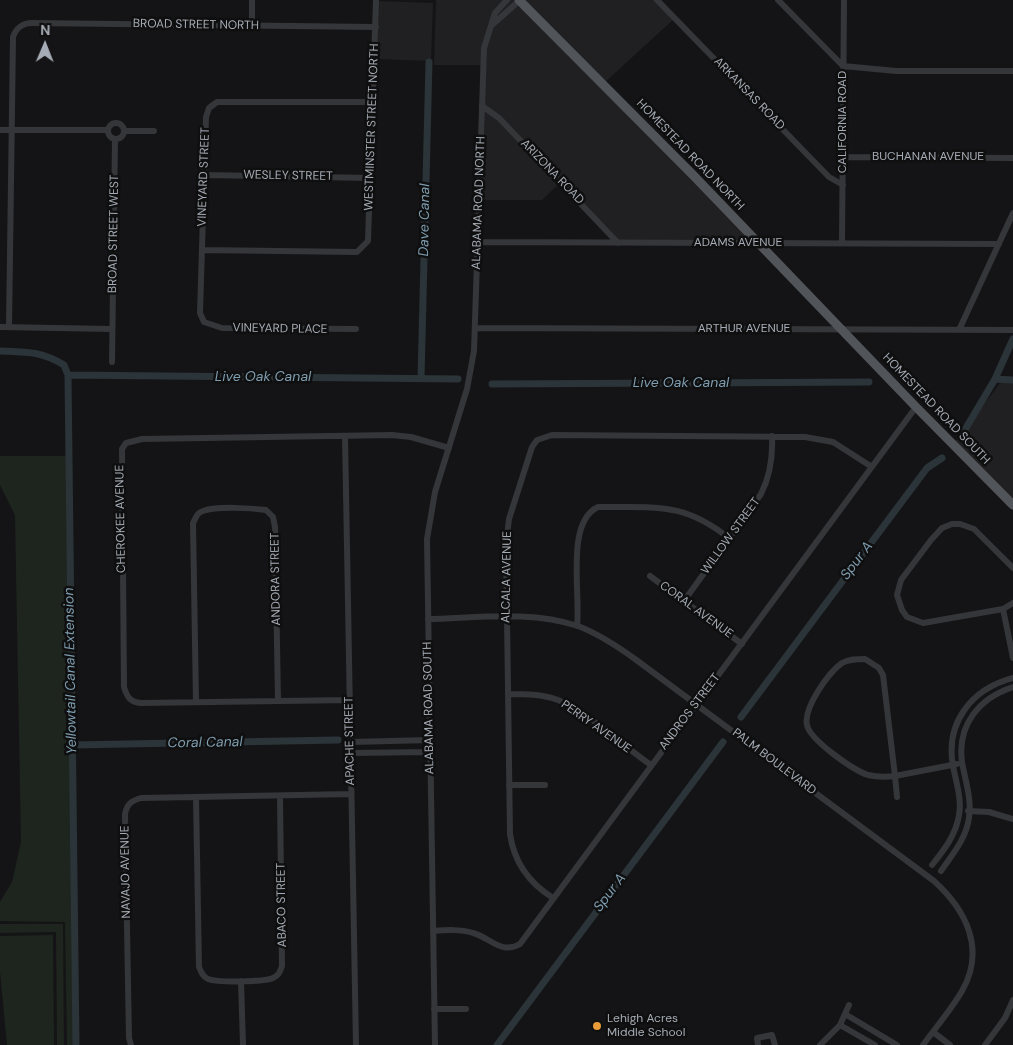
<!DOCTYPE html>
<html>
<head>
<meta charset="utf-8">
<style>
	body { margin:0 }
	#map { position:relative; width:1013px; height:1045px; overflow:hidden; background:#141416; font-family:"DM Sans",sans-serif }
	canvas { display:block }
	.north { position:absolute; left:20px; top:20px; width:50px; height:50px; -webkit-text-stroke:4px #0f0f10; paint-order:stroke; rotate:1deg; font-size:14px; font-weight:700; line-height:20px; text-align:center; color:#a6acb5 }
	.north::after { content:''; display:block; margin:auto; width:18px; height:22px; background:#a6acb5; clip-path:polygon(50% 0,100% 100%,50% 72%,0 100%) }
</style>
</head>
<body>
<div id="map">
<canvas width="1013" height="1045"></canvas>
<div class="north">N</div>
</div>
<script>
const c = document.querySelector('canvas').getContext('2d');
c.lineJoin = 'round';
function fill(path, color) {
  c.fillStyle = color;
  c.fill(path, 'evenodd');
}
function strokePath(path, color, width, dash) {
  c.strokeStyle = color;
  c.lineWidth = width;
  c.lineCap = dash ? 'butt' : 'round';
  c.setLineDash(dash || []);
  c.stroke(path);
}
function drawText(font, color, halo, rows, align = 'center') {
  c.font = font + ' "DM Sans",sans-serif';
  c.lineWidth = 5;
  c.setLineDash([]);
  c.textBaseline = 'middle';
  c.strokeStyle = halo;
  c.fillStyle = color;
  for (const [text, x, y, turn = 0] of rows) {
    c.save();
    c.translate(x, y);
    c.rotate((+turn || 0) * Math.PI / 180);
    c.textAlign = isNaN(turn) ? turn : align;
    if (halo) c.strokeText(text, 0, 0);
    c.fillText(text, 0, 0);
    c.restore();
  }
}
const built = new Path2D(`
	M434 0H657L675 18 603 84 758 243H618L526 145 482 106 484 65H434L436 0Z
	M378 1 433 3 431 61 377 59Z
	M485 111 498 120 559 184 542 200H482Z
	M1001 382H1013V500L955 442Z`);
const green = new Path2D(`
	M0 456H70L78 1045H67L65 922 0 921V902L12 882 21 842 15 515 0 485Z
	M0 924H63L64 1045H57L56 932 0 933Z
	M53 935 54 1045H7L0 972V936Z`);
const canal = new Path2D(`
	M0 351C26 352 41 351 64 365L68 375 76 1045
	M68 375 458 379
	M421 378 429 62
	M995 379 1013 380
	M492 384 869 382
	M963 433 995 379 1013 339
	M741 717 927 468 942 458
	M72 745 338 740
	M497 1045 723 742`);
const minor = new Path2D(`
	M657 0 829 177 843 185
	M778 0 843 66 896 71H1013
	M492 25 519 1
	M252 26V0
	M482 106 499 118 618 243
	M108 131a8 8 0 1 1 16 0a8 8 0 1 1-16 0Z
	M0 130H107
	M124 131H154
	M843 157 1013 158
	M205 175 371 178
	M478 242 999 244
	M842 243 844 0
	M202 250 357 252 368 241 376 0
	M0 327 112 329
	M9 327 13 37C16 28 23 23 32 23L376 27
	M475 328 1013 330
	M356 329 222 328 204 322 200 313 206 117 209 108 217 102H373
	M959 330 1013 213
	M112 362 115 139
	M345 436 356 1045
	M1013 568 974 529 960 524H952L942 528 931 540 901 580 897 595 902 610 907 617 923 623 1003 609 1013 603
	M650 576 742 644
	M684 601 761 494C770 476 773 457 772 436
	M1003 609 1013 658
	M428 619C476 618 531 610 578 626 599 634 617 646 635 659L934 881C966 910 986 949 962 991 951 1010 936 1027 923 1045
	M577 626C581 595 565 522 598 507 655 508 683 501 730 539
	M865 659 879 668 883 675 895 776C886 777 877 777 868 775 853 770 810 740 807 725 803 708 829 672 842 663 849 659 857 659 865 659Z
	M508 694C525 694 542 694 558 700 588 712 623 746 651 765
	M350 700 141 703C130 702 127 697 124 687L122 449 126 443 142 439 392 435 411 437 449 448
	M196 702 193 523C196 517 197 513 203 511 217 506 251 508 266 510L273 517 275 527 278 701
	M351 742 430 740
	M351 753 430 752
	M509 785H545
	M897 797 895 776 957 764
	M196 798 199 967C201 972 203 977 208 979 218 983 264 982 273 978 279 975 280 972 282 966L280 796
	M968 811 989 812 1013 819
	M932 865C944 850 956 835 959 815 962 799 956 782 953 766 945 722 972 689 1013 678
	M941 871C952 855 966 839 969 818 972 799 965 780 962 762 957 725 979 698 1013 687
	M553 898C529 883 514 862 510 834L506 544 509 519 532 447 537 440 552 435 805 437 833 442 872 467
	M433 931C446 930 460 929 473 933 491 938 501 955 520 944L916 407
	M241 981 243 1045
	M434 1009H466
	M845 1014 897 1045
	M840 1025 875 1045
	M933 1032 950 1045
	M131 1045 129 1038 125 814C127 804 131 801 141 798L351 794
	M435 1045 427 539 435 492 467 389 474 351 484 48 495 13 507 0
	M758 1045 757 1038 772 1035 775 1045
	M820 1045 840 1025 849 1005
	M985 1045 1005 1018 1013 1000`);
const major = new Path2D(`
	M519 0 693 175 916 407 1013 505`);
const markers = [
	[597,1026,5,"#e99b38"]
];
const streetNames = [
	["BROAD STREET NORTH",196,25,1],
	["ARKANSAS ROAD",749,94,46],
	["CALIFORNIA ROAD",843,122,-90],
	["WESTMINSTER STREET NORTH",372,127,-88],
	["HOMESTEAD ROAD NORTH",690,155,46],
	["BUCHANAN AVENUE",928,157],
	["ARIZONA ROAD",552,172,46],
	["WESLEY STREET",288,176,1],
	["VINEYARD STREET",204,177,-88],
	["ALABAMA ROAD NORTH",479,203,-88],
	["BROAD STREET WEST",114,234,-89],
	["ADAMS AVENUE",738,243],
	["VINEYARD PLACE",280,329,1],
	["ARTHUR AVENUE",744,329],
	["HOMESTEAD ROAD SOUTH",936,409,46],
	["CHEROKEE AVENUE",121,519,-91],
	["WILLOW STREET",731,536,-54],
	["ALCALA AVENUE",507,577,-89],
	["ANDORA STREET",276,579,-91],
	["CORAL AVENUE",696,610,36],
	["ALABAMA ROAD SOUTH",429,708,-91],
	["ANDROS STREET",690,712,-53],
	["PERRY AVENUE",596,727,35],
	["APACHE STREET",350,741,-91],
	["PALM BOULEVARD",774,762,37],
	["NAVAJO AVENUE",126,872,-91],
	["ABACO STREET",282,905,-91]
];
const poiNames = [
	["Lehigh Acres",607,1019],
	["Middle School",607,1033]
];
const waterNames = [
	["Dave Canal",425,220,-89],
	["Live Oak Canal",263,377],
	["Live Oak Canal",681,383],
	["Spur A",857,561,-53],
	["Yellowtail Canal Extension",71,671,-91],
	["Coral Canal",205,743,-1],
	["Spur A",610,893,-53]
];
fill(built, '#202022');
fill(green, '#1e251e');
strokePath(canal, '#2b3439', 7);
strokePath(minor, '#35363a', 6);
strokePath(major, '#515459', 9);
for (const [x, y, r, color] of markers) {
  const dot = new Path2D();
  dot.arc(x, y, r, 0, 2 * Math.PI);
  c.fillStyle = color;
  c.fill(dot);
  strokePath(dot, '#0f0f10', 2);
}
drawText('12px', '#a6acb5', '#0f0f10', streetNames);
drawText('12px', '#a6acb5', '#0f0f10', poiNames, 'left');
drawText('italic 14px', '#7e9daf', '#0f0f10', waterNames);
</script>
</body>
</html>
